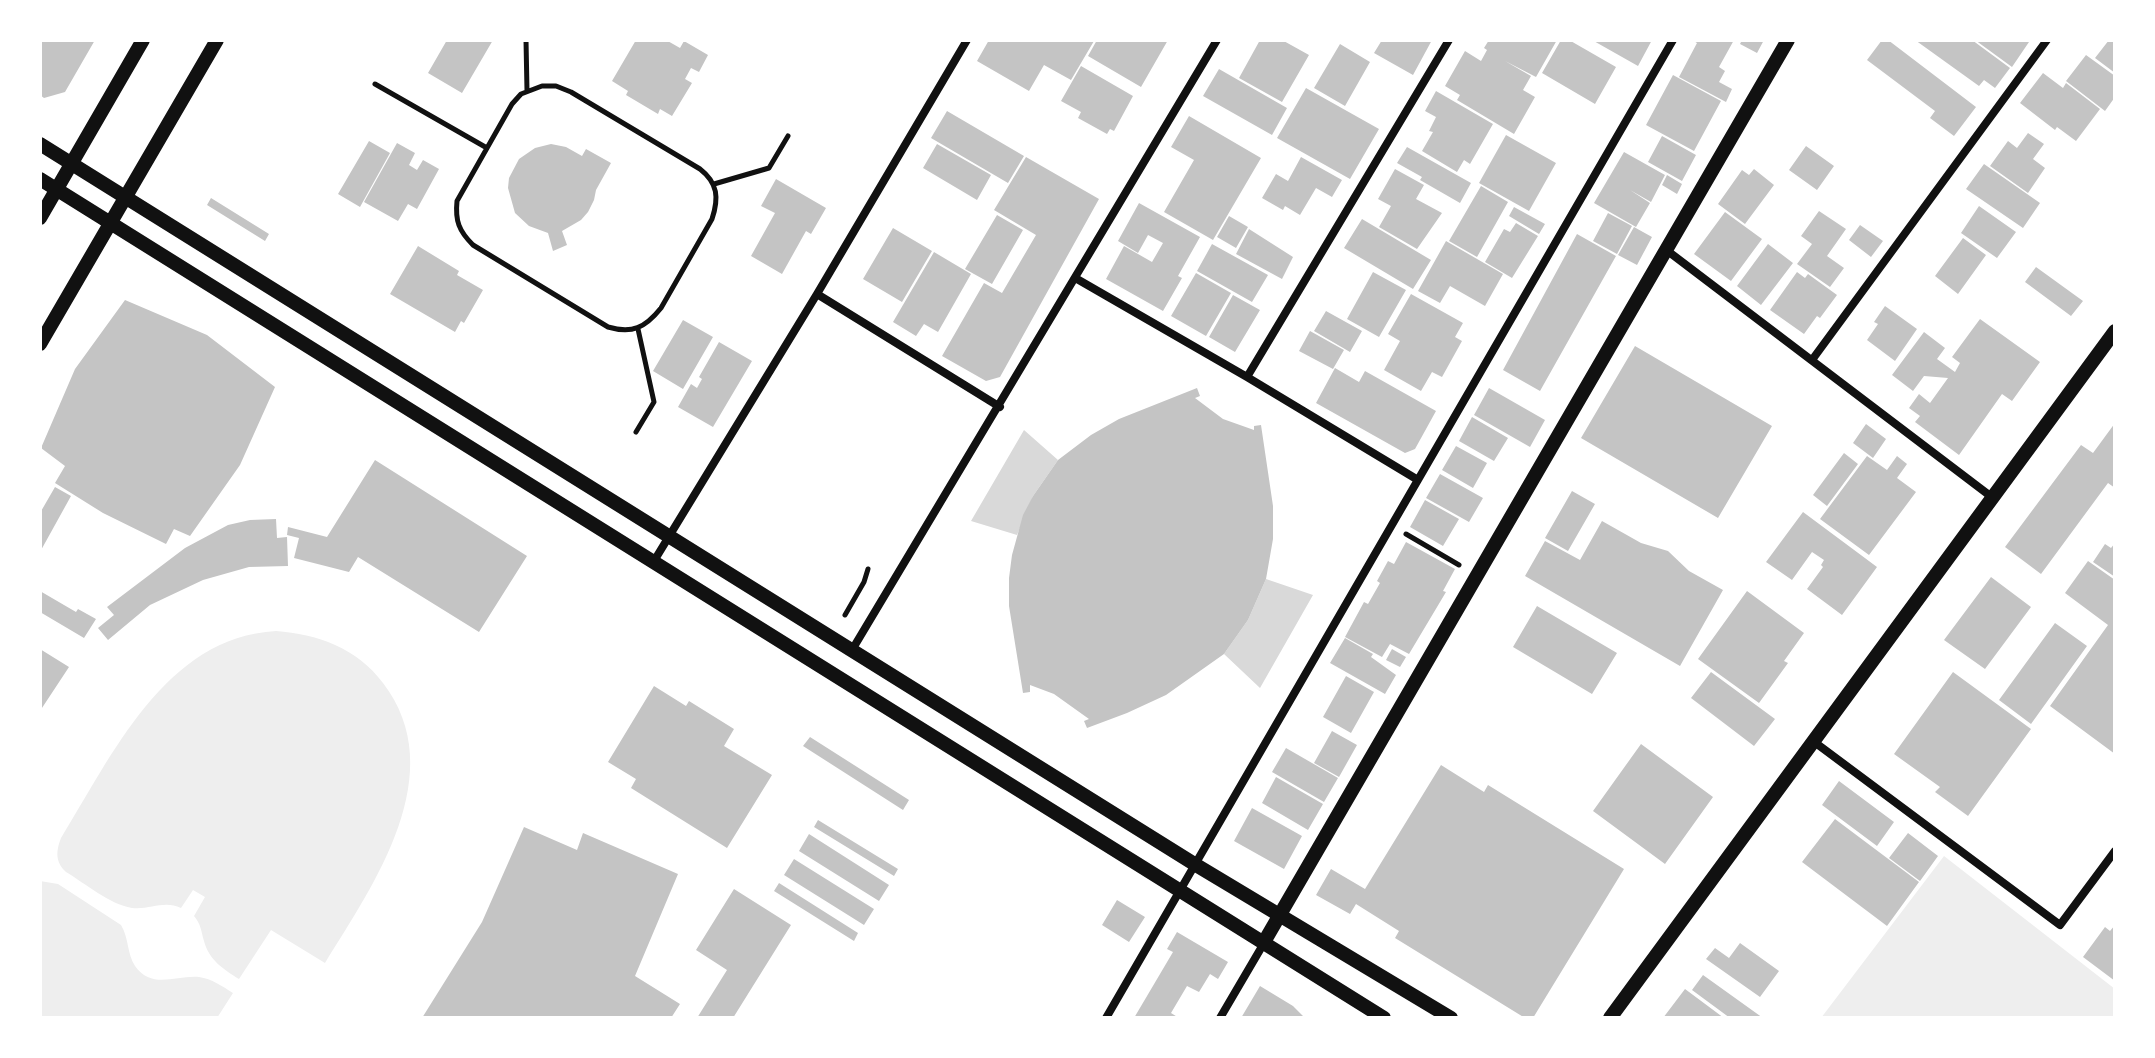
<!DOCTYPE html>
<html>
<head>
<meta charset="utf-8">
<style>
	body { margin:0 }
	#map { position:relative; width:2155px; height:1058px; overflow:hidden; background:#fff; font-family:"Open Sans",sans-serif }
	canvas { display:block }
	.frame { position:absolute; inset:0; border:42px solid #fff; pointer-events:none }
</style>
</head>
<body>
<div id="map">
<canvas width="2155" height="1058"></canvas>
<div class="frame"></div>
</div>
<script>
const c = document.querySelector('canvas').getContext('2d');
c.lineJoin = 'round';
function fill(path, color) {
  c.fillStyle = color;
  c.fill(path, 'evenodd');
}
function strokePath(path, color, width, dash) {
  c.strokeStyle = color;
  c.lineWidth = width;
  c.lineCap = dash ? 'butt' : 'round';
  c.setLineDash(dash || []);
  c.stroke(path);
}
const green = new Path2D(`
	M276 631C317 634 357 648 383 683 452 773 374 884 325 963L271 930 239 979C223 969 209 960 204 941 201 931 201 924 194 916L205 897 193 890 181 908C164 900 150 910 132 908 109 904 86 884 66 872 55 862 56 851 61 838 112 756 165 637 276 631Z
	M1944 856 2115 989V1018H1821Z
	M40 881 58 884 121 925C129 938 127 954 135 966 152 990 176 975 199 977 212 979 222 986 233 993L217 1018H40Z`);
const water = new Path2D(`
	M1024 430 1058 460 1033 496 1017 535 971 521Z
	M1266 579 1313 595 1260 688 1224 654 1248 620Z`);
const building = new Path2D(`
	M40 40H95L65 92 44 98 40 95Z
	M447 40H493L462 93 428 73Z
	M636 40H666L680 48 684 41 708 55 699 72 691 68 685 79 692 83 672 116 660 109 658 114 626 95 628 91 612 81Z
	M989 40H1092L1094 41 1071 80 1044 65 1029 91 977 61Z
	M1097 40H1168L1141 87 1088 56Z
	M1260 40H1282L1309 55 1282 102 1239 78Z
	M1382 40H1432L1413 75 1374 53Z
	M1489 40H1557L1536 77 1505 61 1531 76 1523 90 1535 97 1514 134 1457 100 1460 95 1445 86 1465 51 1481 61 1487 50 1484 48Z
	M1561 40H1569L1616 67 1595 104 1542 73Z
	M1592 40H1652L1638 66Z
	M1692 40H1734L1719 67 1725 71 1719 82 1732 89 1726 102 1679 77 1697 43Z
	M1742 40H1764L1757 53 1740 44Z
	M1882 40H1888L1976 107 1954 136 1930 118 1935 111 1867 60Z
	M1915 40H1972L2010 68 1995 88 1984 80 1979 86Z
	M1975 40H2026L2029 42 2012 67Z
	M2109 40H2115V73L2095 58Z
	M1340 44 1370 62 1345 106 1314 88Z
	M2086 55 2115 76V97L2105 111 2066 81Z
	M1081 66 1133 96 1114 131 1110 129 1107 134 1078 118 1081 112 1061 101Z
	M1219 69 1287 108 1272 135 1203 96Z
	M2043 73 2063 88 2066 83 2100 109 2076 141 2057 127 2055 130 2020 103Z
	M1673 75 1721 101 1694 151 1646 125Z
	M1306 88 1379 129 1350 179 1277 138Z
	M1436 91 1493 124 1470 164 1464 160 1457 172 1422 151 1433 132 1429 131 1436 117 1425 111Z
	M947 111 1024 156 1008 183 931 138Z
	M1189 116 1261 158 1213 240 1164 212 1194 160 1171 147Z
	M2028 133 2044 144 2033 159 2045 168 2028 193 1990 166 2008 141 2017 148Z
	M1506 135 1556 163 1529 211 1479 183Z
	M1662 136 1696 155 1682 181 1648 162Z
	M369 141 390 153 360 207 338 194Z
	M397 143 415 153 409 165 417 170 423 160 439 169 417 209 408 204 398 221 364 202Z
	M551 144 566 147 582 156 586 149 611 163 596 190 594 200 588 212 581 220 562 231 567 245 553 251 548 233 529 226 515 213 508 188 509 178 519 159 535 148Z
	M937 144 991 175 977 200 923 168Z
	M1806 146 1834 166 1817 190 1789 170Z
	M1407 147 1471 183 1460 203 1420 180 1422 177 1397 163Z
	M1624 152 1665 175 1651 202 1630 190 1650 203 1636 227 1594 203Z
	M1026 157 1099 199 1000 377 986 381 942 356 984 283 1002 293 1036 235 994 210Z
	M1301 157 1342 180 1332 197 1316 188 1300 215 1285 206 1283 210 1262 198 1276 174 1288 181Z
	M1984 164 2040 203 2023 228 1966 189Z
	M1395 169 1424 185 1416 199 1442 213 1417 249 1379 227 1391 206 1378 199Z
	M1754 169 1774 185 1745 224 1718 204 1742 170 1749 175Z
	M1667 175 1682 184 1677 194 1662 185Z
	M776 179 826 208 811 234 806 231 782 274 751 256 775 213 761 206Z
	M1481 186 1508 202 1477 257 1449 241Z
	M211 198 269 234 265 241 207 205Z
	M1139 203 1200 237 1178 276 1182 278 1163 311 1106 279 1124 246 1152 262 1163 243 1148 235 1138 253 1118 241Z
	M1979 206 2016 232 1997 258 1961 233Z
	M1514 207 1545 224 1539 234 1509 216Z
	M1819 211 1846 229 1827 256 1844 268 1830 287 1797 264 1812 244 1801 236Z
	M1725 212 1762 239 1731 281 1694 254Z
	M1608 213 1632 226 1617 254 1593 241Z
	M997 215 1023 230 992 284 965 269Z
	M1229 216 1248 227 1236 248 1217 237Z
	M1362 219 1431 260 1413 289 1344 248Z
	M1516 223 1538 236 1512 278 1485 262 1504 229 1510 232Z
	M1860 225 1883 241 1871 257 1849 240Z
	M1634 227 1652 237 1637 265 1618 255Z
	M893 228 932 251 902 302 863 279Z
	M1249 229 1293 257 1282 279 1236 254Z
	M1577 234 1616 256 1540 391 1503 370Z
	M1963 238 1986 255 1958 294 1935 276Z
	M1446 241 1503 274 1485 306 1450 286 1440 303 1418 291Z
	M1212 244 1268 275 1252 302 1197 271Z
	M1768 244 1793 263 1761 305 1737 286Z
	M418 246 459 271 457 275 483 290 464 323 461 321 455 332 390 294Z
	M934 252 971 274 938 332 924 324 916 336 893 322Z
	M2036 267 2083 301 2071 316 2025 282Z
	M1373 272 1406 290 1379 337 1347 319Z
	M1797 272 1805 278 1808 274 1837 295 1820 318 1817 316 1804 334 1770 310Z
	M1196 273 1231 293 1206 336 1171 316Z
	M1411 294 1463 323 1455 337 1462 341 1442 377 1432 372 1421 391 1384 370 1400 341 1388 334Z
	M1233 295 1260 310 1235 352 1209 337Z
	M125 300 207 335 275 387 240 465 190 536 174 529 166 544 103 513 55 483 65 466 41 448 75 369Z
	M1885 306 1917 329 1895 361 1867 340 1878 324 1874 322Z
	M1326 311 1362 331 1350 352 1314 331Z
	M1980 319 2040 362 2012 401 2002 394 1959 455 1915 422 1920 416 1909 408 1919 394 1930 403 1948 378 1924 376 1913 391 1892 375 1924 332 1945 348 1937 359 1955 372 1960 363 1952 357Z
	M683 320 713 337 683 389 653 371Z
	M1310 331 1344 350 1333 369 1299 351Z
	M719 342 752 361 713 427 678 407 691 384 697 388 702 379 699 377Z
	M1635 346 1772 426 1718 518 1581 438Z
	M1335 368 1359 382 1365 371 1436 411 1415 449 1405 453 1316 403Z
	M1197 388 1200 396 1195 398 1223 419 1254 430V426L1261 425 1273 506V539L1266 579 1248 620 1224 654 1166 695 1127 713 1087 728 1084 721 1089 719 1054 694 1030 685V692L1023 693 1009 606V578L1012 555 1023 515 1033 496 1058 460 1091 435 1119 419Z
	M1489 388 1545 420 1530 447 1474 415Z
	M1472 417 1508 438 1494 461 1459 441Z
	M2115 423V488L2108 483 2041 574 2005 547 2081 445 2093 453Z
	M1866 424 1886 439 1873 458 1853 443Z
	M1456 446 1487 463 1473 488 1442 470Z
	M1844 453 1858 464 1827 506 1813 495Z
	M1867 456 1887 470 1897 456 1907 464 1897 478 1916 492 1869 555 1820 519Z
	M375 460 527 556 479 632 358 557 349 572 294 558 299 538 287 535 288 527 327 537Z
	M1440 474 1483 498 1469 522 1426 498Z
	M55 487 71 496 40 552V513Z
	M1572 491 1595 504 1568 551 1545 538Z
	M1425 500 1459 519 1443 546 1410 527Z
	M1803 512 1877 567 1842 615 1807 589 1823 567 1821 565 1824 560 1812 552 1792 580 1766 562Z
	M276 519 277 538 287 537 288 566 249 567 203 580 150 605 108 640 98 628 114 615 107 607 185 548 228 525 250 520Z
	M1602 521 1641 543 1668 551 1689 571 1723 590 1680 666 1525 576 1545 541 1580 560Z
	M1406 542 1455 569 1443 591 1446 592 1409 654 1390 644 1382 657 1345 637 1364 602 1368 604 1380 583 1377 581 1388 561 1394 564Z
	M2115 543V577L2093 562 2105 544 2111 548Z
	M2088 561 2115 580V754L2050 706 2108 625 2065 593Z
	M1991 577 2031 607 1985 669 1944 640Z
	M40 591 76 612 78 609 96 619 84 638 40 612Z
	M1747 591 1804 633 1784 661 1788 663 1759 703 1698 659Z
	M1537 606 1617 653 1592 694 1513 647Z
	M2055 623 2087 646 2031 724 1999 700Z
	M1345 638 1373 654 1371 657 1396 675 1385 694 1330 663Z
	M40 649 69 667 40 711Z
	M1392 649 1406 657 1400 667 1386 660Z
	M1711 672 1775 719 1754 746 1691 698Z
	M1953 672 2031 729 1968 816 1935 792 1940 787 1894 754Z
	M1346 676 1374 692 1351 733 1323 717Z
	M654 686 686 706 689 701 734 729 724 746 772 775 727 848 631 788 636 779 608 762Z
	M1332 731 1357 745 1339 777 1314 763Z
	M810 737 909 800 903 810 803 746Z
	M1641 744 1713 797 1665 864 1593 811Z
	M1286 748 1338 778 1324 802 1272 772Z
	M1441 765 1484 792 1488 785 1624 869 1533 1018H1525L1395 938 1399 931 1356 904 1350 914 1316 895 1331 869 1365 889Z
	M1276 777 1323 804 1308 830 1262 803Z
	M1839 781 1894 822 1877 846 1822 805Z
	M1252 808 1302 836 1284 869 1234 841Z
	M1835 819 1919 882 1887 926 1802 862Z
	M818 820 898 869 894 876 814 827Z
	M524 827 577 850 583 833 678 874 635 976 680 1004 671 1018H422L482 922Z
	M1908 833 1938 856 1920 881 1889 858Z
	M809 834 889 885 879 901 799 851Z
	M794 859 874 909 864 925 784 875Z
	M779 883 858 933 854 941 774 891Z
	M734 889 791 925 733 1018H697L727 970 696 950Z
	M1117 900 1145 917 1129 942 1102 925Z
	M2115 925V981L2083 957 2105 927 2110 931Z
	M1177 932 1228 962 1218 979 1210 974 1199 992 1187 986 1171 1013 1179 1018H1134L1173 952 1167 949Z
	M1740 943 1779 971 1760 997 1706 959 1715 948 1729 958Z
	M1703 975 1763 1018H1730L1692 990Z
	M1260 986 1293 1006 1305 1018H1241Z
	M1685 989 1724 1018H1663Z`);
const path = new Path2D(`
	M526 40 527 91
	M375 84 487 148
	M542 86H556L571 92 700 169C718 183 719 198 712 219L661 308C645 328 632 334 608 327L473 245C459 231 455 221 457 201L512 104 521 94Z
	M714 184 769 168 788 136
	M636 432 654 402 638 329
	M1406 534 1459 565
	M845 615 864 582 868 569`);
const minor = new Path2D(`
	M1665 249 1993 498
	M1077 279 1247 377 1418 480
	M817 294 1000 407
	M1812 360 2047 40
	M1247 377 1449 40
	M654 561 817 294 967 40
	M852 650 1217 40
	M1813 741 2060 925 2115 851
	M1106 1018 1673 40
	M1220 1018 1264 943`);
const tertiary = new Path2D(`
	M40 144 1196 865 1451 1018
	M40 179 1384 1018
	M40 218 143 40
	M40 344 217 40
	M1264 942 1788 40
	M1610 1018 2115 331`);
fill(green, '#eee');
fill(water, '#d9d9d9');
fill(building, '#c4c4c4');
strokePath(path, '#111', 5);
strokePath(minor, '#111', 8);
strokePath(tertiary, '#111', 14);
</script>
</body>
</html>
